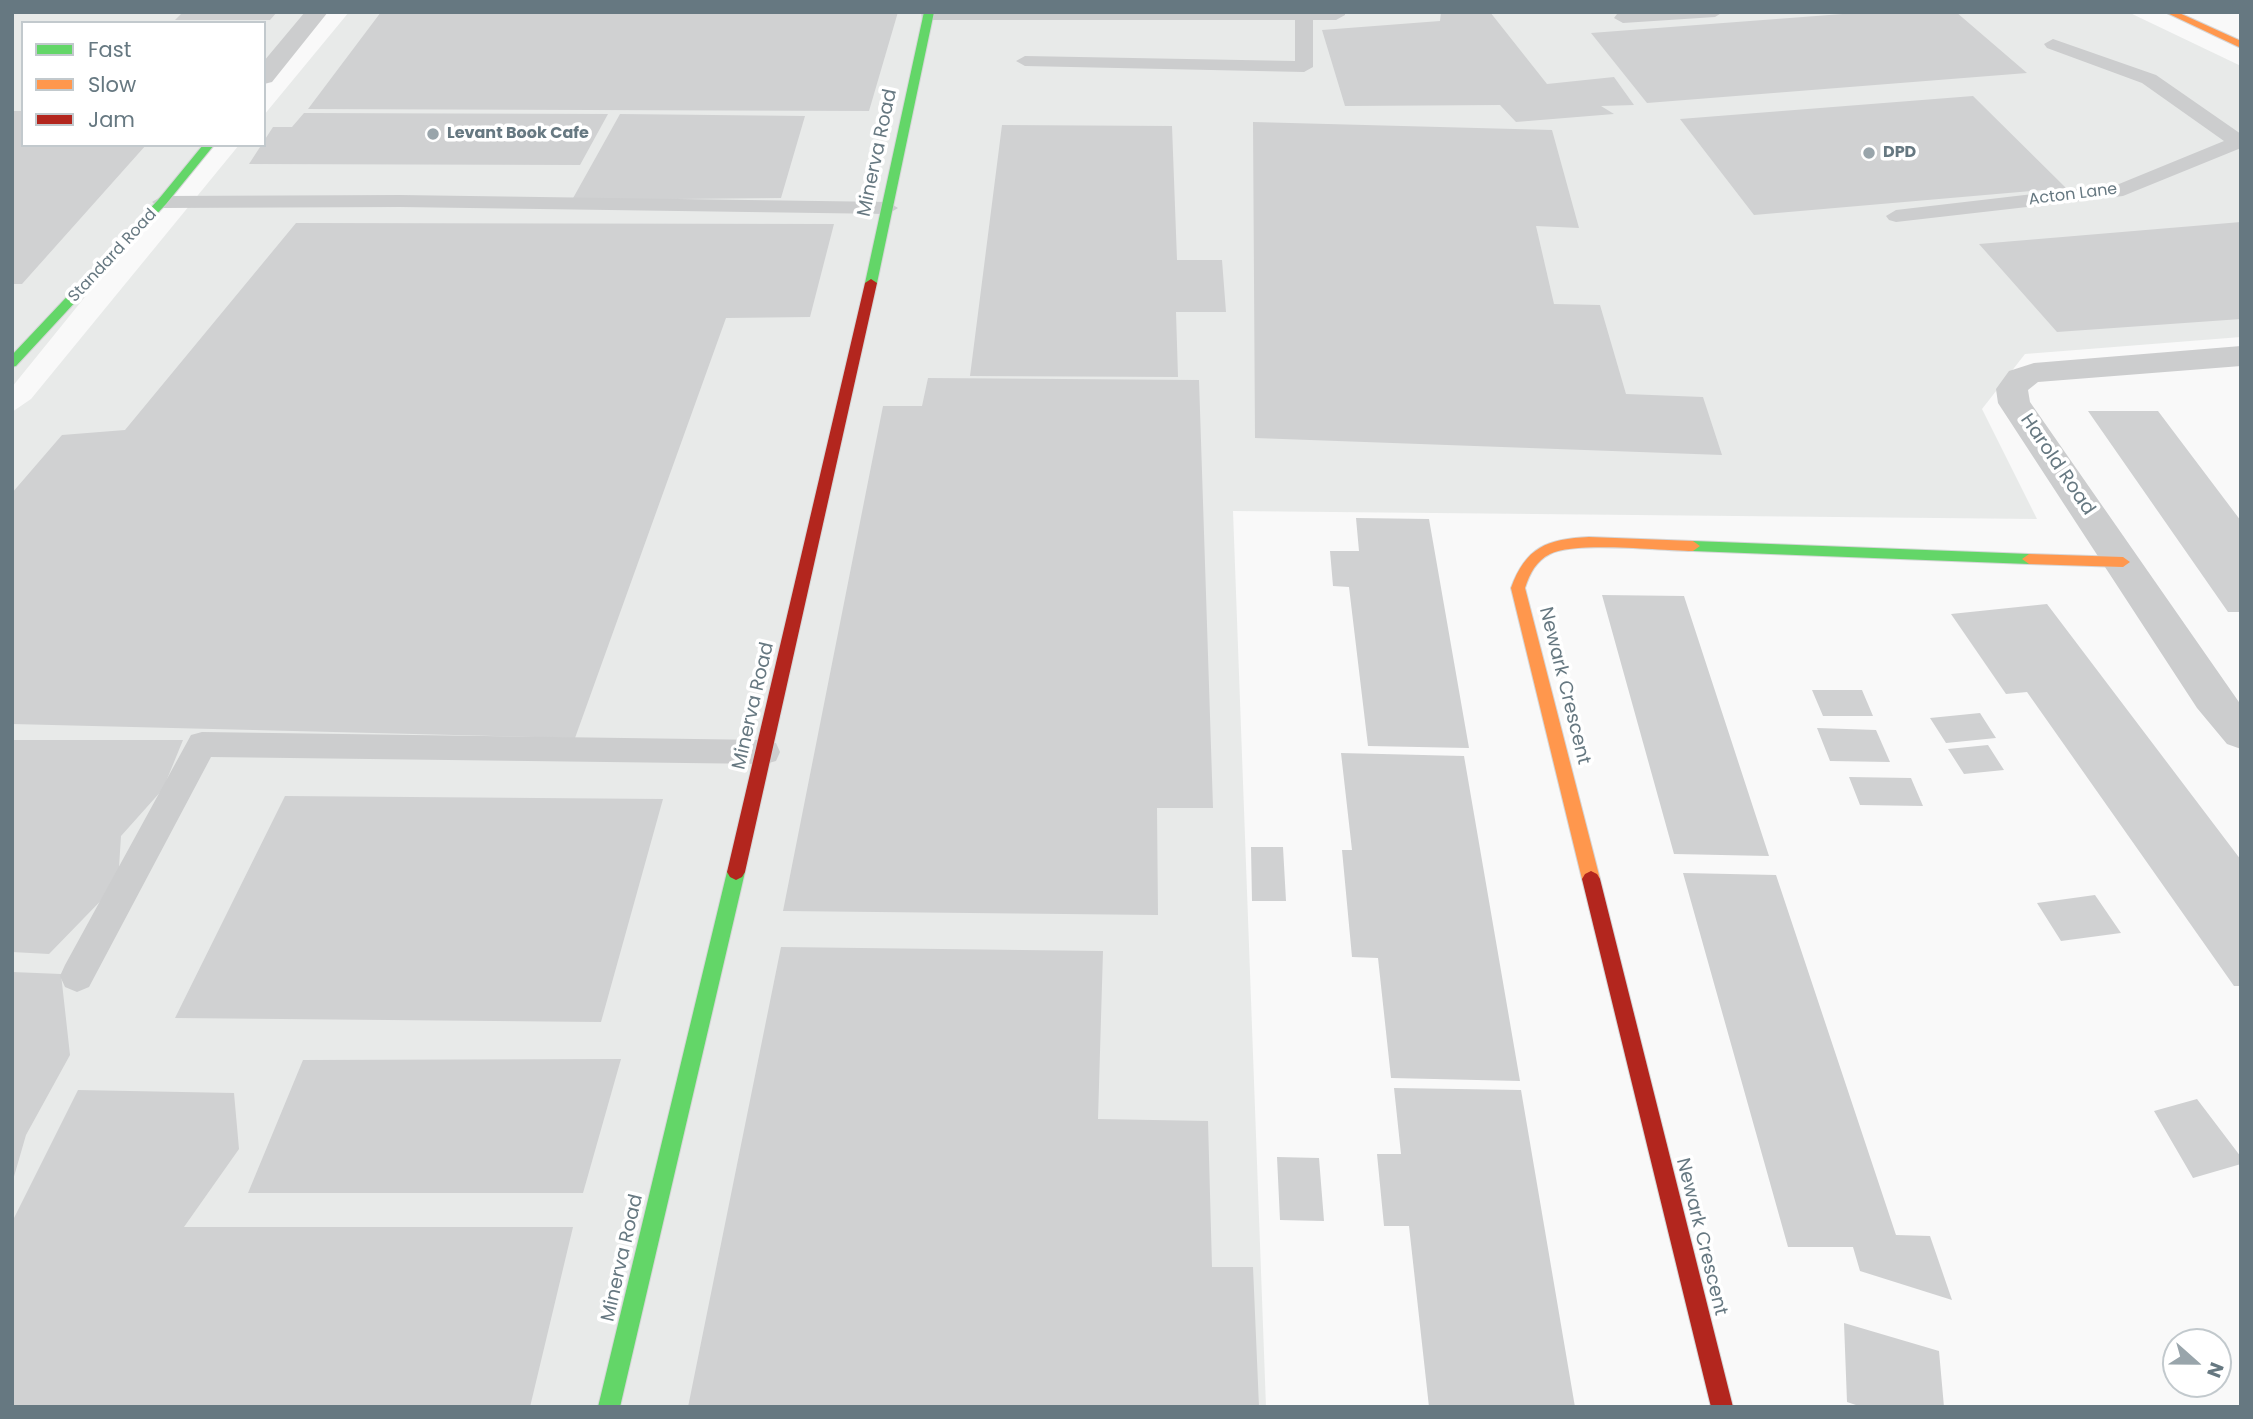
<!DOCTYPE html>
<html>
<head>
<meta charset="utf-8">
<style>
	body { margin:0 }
	#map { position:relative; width:2253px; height:1419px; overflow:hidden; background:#f9f9f9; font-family:Poppins,sans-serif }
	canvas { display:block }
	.frame { position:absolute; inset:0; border:14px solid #667881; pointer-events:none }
	.legend { position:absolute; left:21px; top:21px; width:245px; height:126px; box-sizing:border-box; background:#fff; border:2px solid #c2c9cd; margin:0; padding:9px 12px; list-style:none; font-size:21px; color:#667881 }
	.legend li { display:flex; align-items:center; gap:14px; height:35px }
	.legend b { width:35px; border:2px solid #c2c9cd }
	.north { position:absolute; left:2162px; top:1328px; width:70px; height:70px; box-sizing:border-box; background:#fff; border:2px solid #c2c9cd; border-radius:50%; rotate:111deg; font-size:19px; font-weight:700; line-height:28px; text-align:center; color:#667881 }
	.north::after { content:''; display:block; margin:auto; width:24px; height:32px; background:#99a5ab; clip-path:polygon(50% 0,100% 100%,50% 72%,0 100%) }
</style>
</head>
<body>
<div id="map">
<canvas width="2253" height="1419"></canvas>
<div class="frame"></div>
<ul class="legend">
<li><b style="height:9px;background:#63d668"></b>Fast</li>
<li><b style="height:9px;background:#ff974d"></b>Slow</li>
<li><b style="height:9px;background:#b3261e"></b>Jam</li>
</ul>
<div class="north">N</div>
</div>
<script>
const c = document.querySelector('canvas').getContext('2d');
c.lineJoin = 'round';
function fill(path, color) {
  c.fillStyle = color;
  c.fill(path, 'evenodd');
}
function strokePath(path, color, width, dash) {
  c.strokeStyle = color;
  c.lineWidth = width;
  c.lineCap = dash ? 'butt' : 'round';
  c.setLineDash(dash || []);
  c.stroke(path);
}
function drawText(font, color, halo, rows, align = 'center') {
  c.font = font + ' Poppins,sans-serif';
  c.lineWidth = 7;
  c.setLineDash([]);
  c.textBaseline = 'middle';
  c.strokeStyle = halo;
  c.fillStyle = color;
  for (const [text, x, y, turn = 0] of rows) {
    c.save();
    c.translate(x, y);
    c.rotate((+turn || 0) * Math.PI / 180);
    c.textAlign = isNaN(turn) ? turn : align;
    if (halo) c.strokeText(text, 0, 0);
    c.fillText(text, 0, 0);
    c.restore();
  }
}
const built = new Path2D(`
	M12 12H316L264 76V23H23V145H208L12 387Z
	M349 12H2128L2241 66V337L2025 354 1982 409 2037 519 1233 511 1266 1407H12V412L31 399 239 145H264V115Z`);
const building = new Path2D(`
	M183 12H277L270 20H175Z
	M381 12H898L869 111 308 109Z
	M1441 12H1490L1547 84 1614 77 1634 105 1601 106 1614 114 1516 122 1500 105 1345 106 1322 30 1440 21Z
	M1869 12H1956L2027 73 1647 103 1591 33Z
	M1973 96 2066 188 1754 215 1680 119Z
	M12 111H23V145H146L22 284H12Z
	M304 113 608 114 580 165 249 164 273 127H292Z
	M620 114 805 116 781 198 572 200Z
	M1253 122 1552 130 1579 228 1536 226 1554 304 1600 305 1626 394 1703 397 1722 455 1255 438Z
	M1002 125 1172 126 1177 260H1222L1226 312H1176L1178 377 970 376Z
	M2241 222V319L2057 332 1979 244Z
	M296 223 834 224 810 317 726 318 575 738 12 724V493L62 435 125 430Z
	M928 378 1199 380 1213 808H1157L1158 915 783 911 883 406H922Z
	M2088 411H2158L2241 521V612H2228Z
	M1356 518 1429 519 1469 748 1368 746 1349 587 1333 586 1330 551H1359Z
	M1602 595 1684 596 1769 856 1674 854Z
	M2047 604 2241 860V986H2234L2027 692 2006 694 1951 614Z
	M1812 690H1862L1873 716H1823Z
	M1980 713 1996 738 1946 743 1930 718Z
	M1817 728 1876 730 1890 762 1830 761Z
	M12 740H183L163 789 121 836 118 883 49 954 12 952Z
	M1988 745 2004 770 1964 774 1948 749Z
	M1341 753 1464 756 1520 1081 1391 1078 1378 958 1352 957 1342 850H1352Z
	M1849 777 1911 778 1923 806 1860 805Z
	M285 796 663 799 601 1022 175 1018Z
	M1251 847H1283L1286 901H1252Z
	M1683 873 1776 875 1896 1235 1930 1236 1952 1300 1860 1271 1853 1247H1788Z
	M2095 895 2121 933 2061 941 2037 903Z
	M781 947 1103 951 1098 1119 1208 1121 1212 1267H1253L1259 1407H688Z
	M12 972 61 974 70 1055 26 1135 13 1180Z
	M621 1059 583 1193H248L303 1060Z
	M1394 1088 1521 1090 1575 1407H1429L1409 1226H1384L1377 1154H1401Z
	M78 1090 234 1093 239 1149 184 1227H573L530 1407H12V1222Z
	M2197 1099 2241 1157V1164L2193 1178 2154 1111Z
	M1277 1157 1319 1158 1324 1221 1280 1220Z
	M1844 1323 1939 1351 1944 1407H1862L1847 1402Z`);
const lane = new Path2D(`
	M921 12H1345V15L1336 20H1313V67L1304 72 1025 66 1016 61 1025 56 1295 61V20H928L922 19Z
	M1723 12 1715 17 1623 23 1614 18 1617 14 1631 12Z
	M2053 39 2156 75 2241 134V148L2123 196 1896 222 1889 220 1886 216 1896 210 2119 184 2224 141 2142 83 2047 48 2044 44Z
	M400 195 888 202 898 208 888 214 400 207 162 208 152 202 162 196Z
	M202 732 765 740 776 743 780 752 776 761 765 764 211 757 89 987 77 992 65 987 60 976 65 965 191 735Z`);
const street = new Path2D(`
	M305 12H328L272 82 264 84V61Z
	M2241 346V366L2038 382 2028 390 2030 402 2241 705V749L2227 744 2197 708 1998 403 1996 389 2009 371 2034 363Z`);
const fast = new Path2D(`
	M924 12H934L877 283 871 287 865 283Z
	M203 145H214L166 204 16 366 12 367V355L158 200Z
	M1693 541 2029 554 2036 559 2029 564 1693 551 1686 546Z
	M736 864 742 867 745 872 620 1407H598L727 872 730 867Z`);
const slow = new Path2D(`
	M2165 12H2177L2241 41V48Z
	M1589 537 1693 541 1700 546 1693 551C1661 551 1576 541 1550 554 1536 561 1530 573 1525 588L1600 879 1597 884 1591 887 1585 884 1582 879 1511 588C1526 547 1547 539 1589 537Z
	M2029 554 2123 557 2130 562 2123 567 2029 564 2022 559Z`);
const jam = new Path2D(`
	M871 279 877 283 745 872 742 877 736 880 730 877 727 872 865 283Z
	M1591 871 1597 874 1600 879 1733 1407H1711L1582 879 1585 874Z`);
const markers = [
	[433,134,7,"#99a5ab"],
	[1869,153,7,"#99a5ab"]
];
const farPoinames = [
	["Levant Book Cafe",447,134],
	["DPD",1883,153]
];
const farStreetnames = [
	["Acton Lane",2073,195,-7],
	["Standard Road",113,256,-47]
];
const streetNames = [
	["Minerva Road",878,153,-78],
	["Harold Road",2057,465,56],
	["Newark Crescent",1564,686,76],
	["Minerva Road",754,706,-77],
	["Newark Crescent",1701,1237,76],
	["Minerva Road",623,1258,-77]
];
fill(built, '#e8eae9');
fill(building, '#d0d1d2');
strokePath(fast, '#d5d6d7', 2);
strokePath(slow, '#d5d6d7', 2);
strokePath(jam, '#d5d6d7', 2);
fill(lane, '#cccdce');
fill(street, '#cccdce');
fill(fast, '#63d668');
fill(slow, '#ff974d');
fill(jam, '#b3261e');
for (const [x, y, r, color] of markers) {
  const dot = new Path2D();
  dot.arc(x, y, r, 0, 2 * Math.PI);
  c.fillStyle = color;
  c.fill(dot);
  strokePath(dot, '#fff', 2.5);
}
drawText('bold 16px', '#667881', '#fff', farPoinames, 'left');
drawText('16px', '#667881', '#fff', farStreetnames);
drawText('19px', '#667881', '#fff', streetNames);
</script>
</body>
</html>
